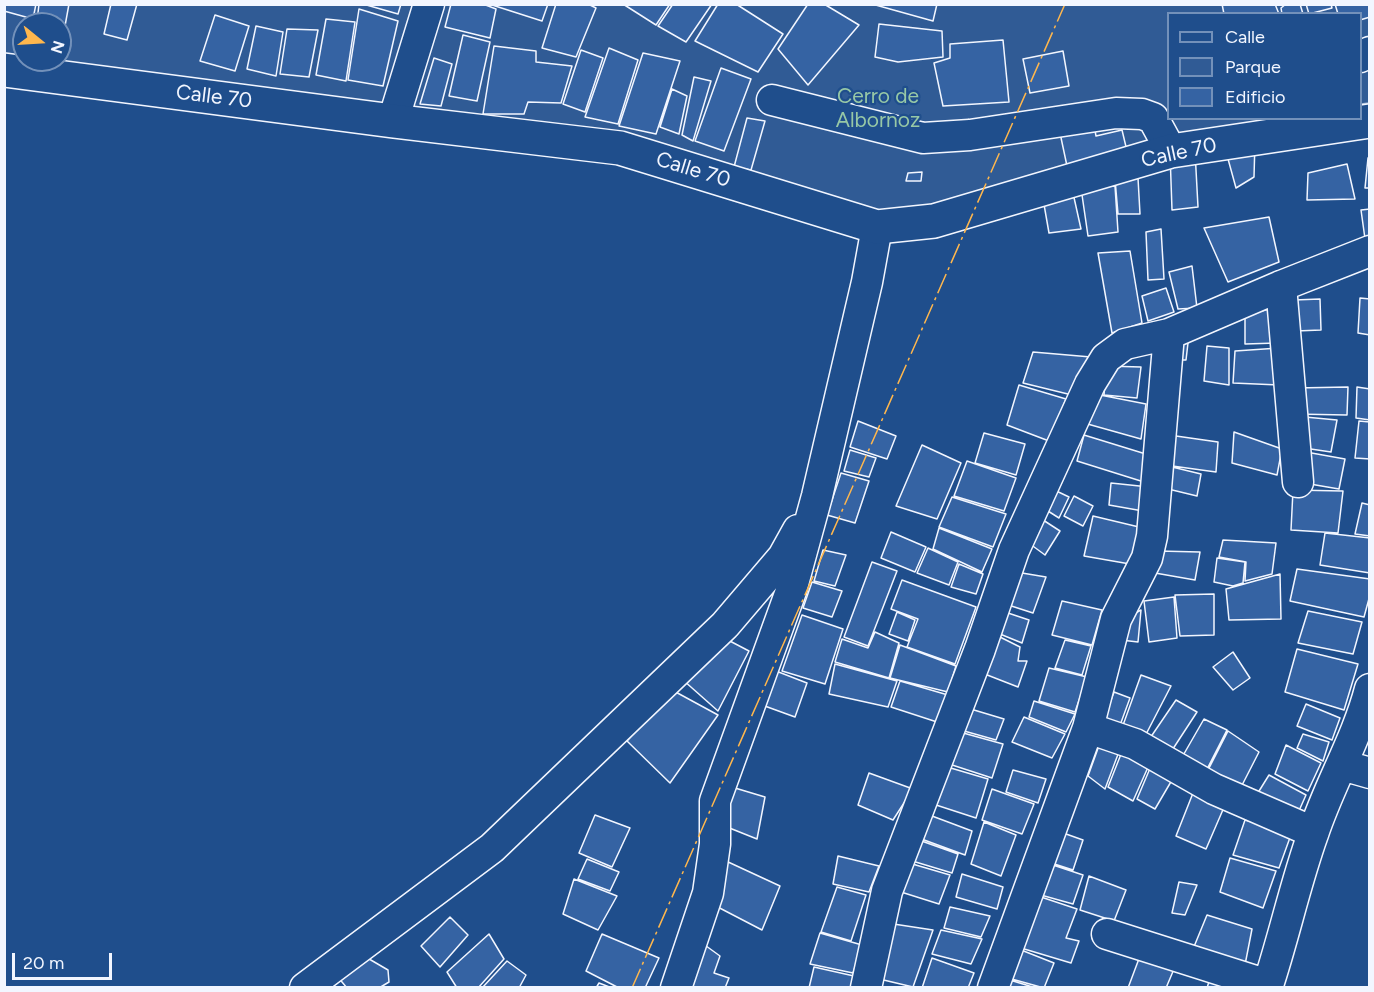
<!DOCTYPE html>
<html>
<head>
<meta charset="utf-8">
<style>
	body { margin:0 }
	#map { position:relative; width:1374px; height:992px; overflow:hidden; background:#1f4e8c; font-family:Figtree,sans-serif }
	canvas { display:block }
	.frame { position:absolute; inset:0; border:6px solid #f2f6ff; pointer-events:none }
	.legend { position:absolute; left:1167px; top:12px; width:195px; height:108px; box-sizing:border-box; background:#1f4e8c; border:2px solid #7391ba; margin:0; padding:8px 10px; list-style:none; font-size:18px; color:#f2f6ff }
	.legend li { display:flex; align-items:center; gap:12px; height:30px }
	.legend b { width:30px; border:2px solid #7391ba }
	.north { position:absolute; left:12px; top:12px; width:60px; height:60px; box-sizing:border-box; background:#1f4e8c; border:2px solid #7391ba; border-radius:50%; rotate:108deg; font-size:16px; font-weight:700; line-height:24px; text-align:center; color:#f2f6ff }
	.north::after { content:''; display:block; margin:auto; width:21px; height:27px; background:#ffb74d; clip-path:polygon(50% 0,100% 100%,50% 72%,0 100%) }
	.scale { position:absolute; left:12px; top:953px; width:100px; height:27px; box-sizing:border-box; border:3px solid #f2f6ff; border-top:0; padding-left:8px; font-size:18px; line-height:21px; white-space:nowrap; color:#f2f6ff; -webkit-text-stroke:4px #1f4e8c; paint-order:stroke }
</style>
</head>
<body>
<div id="map">
<canvas width="1374" height="992"></canvas>
<div class="frame"></div>
<ul class="legend">
<li><b style="height:8px;background:#1f4e8c"></b>Calle</li>
<li><b style="height:16px;background:#305b95"></b>Parque</li>
<li><b style="height:16px;background:#3563a3"></b>Edificio</li>
</ul>
<div class="north">N</div>
<div class="scale">20 m</div>
</div>
<script>
const c = document.querySelector('canvas').getContext('2d');
c.lineJoin = 'round';
function fill(path, color) {
  c.fillStyle = color;
  c.fill(path, 'evenodd');
}
function strokePath(path, color, width, dash) {
  c.strokeStyle = color;
  c.lineWidth = width;
  c.lineCap = dash ? 'butt' : 'round';
  c.setLineDash(dash || []);
  c.stroke(path);
}
function drawText(font, color, halo, rows, align = 'center') {
  c.font = font + ' Figtree,sans-serif';
  c.lineWidth = 4.5;
  c.setLineDash([]);
  c.textBaseline = 'middle';
  c.strokeStyle = halo;
  c.fillStyle = color;
  for (const [text, x, y, turn = 0] of rows) {
    c.save();
    c.translate(x, y);
    c.rotate((+turn || 0) * Math.PI / 180);
    c.textAlign = isNaN(turn) ? turn : align;
    if (halo) c.strokeText(text, 0, 0);
    c.fillText(text, 0, 0);
    c.restore();
  }
}
const green = new Path2D(`
	M5 4 1370 5 1369 103 1361 104 1360 14H1168V118L1267 119 881 217 397 112 5 67ZM24 24H60V60H24Z`);
const building = new Path2D(`
	M4 4H36L33 19 4 11Z
	M39 4H69L65 26 37 21Z
	M111 4H137L127 40 104 34Z
	M363 4H401L398 14Z
	M451 4H483L496 9 490 38 445 27Z
	M489 4H548L542 21Z
	M556 4H588L596 8 576 57 542 48Z
	M623 4H670L656 25Z
	M673 4H712L686 42 658 26Z
	M718 4H736L783 34 758 72 695 41Z
	M808 4H824L859 25 808 85 778 49Z
	M872 4H937L933 21Z
	M1222 4H1275L1279 14H1224Z
	M1286 4H1300L1303 14H1282L1281 8Z
	M1306 4H1331L1332 8 1309 14Z
	M1335 4H1370V17L1360 20V14H1338Z
	M359 9 398 21 383 86 348 80Z
	M215 15 249 26 235 71 200 61Z
	M326 19 355 22 346 81 316 75Z
	M879 24 942 31 943 57 898 62 875 57Z
	M256 26 283 32 276 76 247 69Z
	M287 29 318 30 309 77 280 74Z
	M463 35 490 42 477 101 449 96Z
	M1003 40 1009 102 943 106 934 63 950 58V44Z
	M494 46 536 51V62L572 66 561 103 528 102 524 114H483Z
	M609 48 638 60 618 124 585 117Z
	M581 50 603 58 585 112 563 104Z
	M1063 51 1069 86 1030 93 1023 59Z
	M643 53 680 61 656 134 619 126Z
	M434 58 452 64 441 106 420 104Z
	M721 68 751 79 724 151 695 141Z
	M694 77 711 81 693 141 682 135Z
	M672 89 687 96 679 134 660 127Z
	M747 118 765 121 751 170 734 167Z
	M1094 125 1096 136 1122 130 1127 151 1067 166 1060 133Z
	M1255 141 1254 177 1236 188 1225 148Z
	M1195 151 1198 207 1172 210 1170 153Z
	M1370 157V188H1365L1368 158Z
	M1347 164 1355 199 1307 200 1308 173Z
	M922 172 921 181H906L908 173Z
	M1138 178 1140 214H1118L1115 179Z
	M1115 186 1118 232 1088 236 1081 188Z
	M1042 193H1073L1081 229 1049 233Z
	M1370 209V245L1366 246 1361 210Z
	M1269 217 1279 262 1228 282 1204 228Z
	M1161 229 1164 279 1148 280 1146 232Z
	M1130 251 1142 323 1112 333 1098 253Z
	M1192 266 1197 308 1178 309 1169 272Z
	M1166 288 1174 312 1148 321 1142 296Z
	M1360 298 1370 299V335L1358 333Z
	M1320 299 1321 330 1296 331 1294 300Z
	M1274 308 1277 343 1245 344V315Z
	M1188 343 1186 360H1177V344Z
	M1207 346 1229 348V385L1204 381Z
	M1279 348V385L1233 383 1235 351Z
	M1033 352 1091 357 1076 396 1023 383Z
	M1106 366 1141 367 1137 398 1104 395Z
	M1019 385 1066 399 1049 441 1007 425Z
	M1348 387 1347 415 1293 414 1295 388Z
	M1357 387 1370 389V420L1356 418Z
	M1095 394 1146 404 1141 439 1084 423Z
	M1305 417 1337 420 1331 452 1304 448Z
	M858 421 896 436 887 459 850 447Z
	M1359 421 1370 422V459L1355 458Z
	M1234 432 1282 449 1277 475 1232 463Z
	M984 433 1025 444 1016 475 975 463Z
	M1084 435 1149 455 1144 482 1077 461Z
	M1169 435 1218 442 1216 472 1165 465Z
	M922 445 961 463 937 519 896 506Z
	M850 450 876 458 869 477 844 471Z
	M1306 452 1345 459 1339 489 1304 483Z
	M967 461 1016 478 1004 511 954 496Z
	M1168 466 1201 474 1197 496 1164 488Z
	M841 473 869 481 855 523 827 515Z
	M1111 483 1149 487 1143 511 1109 505Z
	M1048 487 1069 497 1059 518 1040 506Z
	M1293 490 1343 491 1338 533 1291 530Z
	M1074 496 1093 506 1083 526 1064 516Z
	M952 497 1006 514 993 547 939 527Z
	M1362 503 1370 505V536L1355 534Z
	M1093 516 1139 527 1130 564 1084 556Z
	M1040 518 1060 531 1045 555 1026 541Z
	M939 528 992 549 982 572 933 549Z
	M891 532 926 547 915 572 881 558Z
	M1325 533 1370 538V573L1320 565Z
	M1223 540 1276 543 1272 574 1245 581 1246 562 1219 557Z
	M928 548 958 562 949 585 917 573Z
	M823 550 846 555 835 586 814 581Z
	M1158 551 1200 552 1195 580 1155 573Z
	M1217 558 1245 562 1243 583 1233 586 1214 582Z
	M872 562 897 571 868 646 844 637Z
	M959 564 983 574 976 594 951 587Z
	M1297 569 1370 579V595L1364 617 1290 601Z
	M1010 571 1046 577 1033 613 999 602Z
	M1280 574 1281 619 1229 620 1226 589Z
	M902 580 976 607 955 664 907 647 918 619 891 609Z
	M812 582 842 591 832 617 803 608Z
	M1214 594V635L1180 636 1175 595Z
	M1174 597 1177 638 1149 642 1144 601Z
	M1062 601 1102 610 1092 645 1052 635Z
	M1141 610 1138 642 1121 640 1130 616Z
	M1002 611 1029 620 1022 643 995 632Z
	M1308 611 1362 622 1353 654 1298 643Z
	M897 612 915 620 908 641 889 634Z
	M802 615 843 629 825 684 782 671Z
	M875 632 899 643 889 678 835 662 842 639 868 648Z
	M992 633 1020 647 1018 661H1027L1018 687 977 671Z
	M726 639 749 651 718 711 683 680Z
	M1065 640 1091 646 1082 675 1055 668Z
	M900 645 956 666 948 692 890 678Z
	M1297 649 1358 664 1344 710 1285 692Z
	M1233 652 1250 678 1233 690 1213 667Z
	M835 664 897 681 888 707 829 694Z
	M1049 668 1087 677 1075 712 1039 701Z
	M776 671 807 683 795 717 762 705Z
	M1141 675 1171 686 1143 740 1122 728Z
	M900 681 948 695 937 722 891 707Z
	M672 690 718 715 670 783 627 741Z
	M1114 692 1130 698 1119 728 1103 722Z
	M1176 700 1197 712 1167 758 1146 744Z
	M1034 701 1075 714 1066 732 1029 717Z
	M1306 704 1340 718 1332 740 1297 726Z
	M964 707 1004 719 996 740 957 729Z
	M1024 717 1065 734 1052 758 1012 742Z
	M1204 719 1227 730 1204 775 1181 759Z
	M956 731 1003 744 992 778 946 763Z
	M1228 731 1259 752 1237 795 1205 776Z
	M1303 734 1329 742 1323 761 1297 748Z
	M1101 740 1120 749 1105 789 1088 776Z
	M1286 745 1321 763 1308 791 1275 774Z
	M1123 749 1149 765 1133 801 1108 787Z
	M944 766 988 779 976 818 933 804Z
	M1151 766 1172 780 1155 809 1137 799Z
	M1013 770 1046 779 1038 803 1006 792Z
	M869 773 913 789 893 820 858 805Z
	M1269 775 1306 795 1294 822 1251 804Z
	M735 788 765 797 757 839 722 825Z
	M992 789 1034 804 1022 834 982 820Z
	M1193 793 1225 805 1206 849 1176 836Z
	M924 813 972 831 965 855 916 837Z
	M595 815 630 828 612 867 579 853Z
	M1245 820 1292 832 1279 868 1233 855Z
	M984 822 1016 835 1001 876 971 864Z
	M1052 829 1083 840 1073 870 1042 860Z
	M916 839 958 854 952 873 909 860Z
	M838 856 879 866 869 892 833 884Z
	M1230 858 1276 871 1263 908 1220 892Z
	M587 859 619 872 610 891 578 879Z
	M726 861 780 886 762 930 710 903Z
	M1041 861 1083 875 1073 904 1030 892Z
	M909 863 950 875 939 904 901 892Z
	M962 874 1003 887 997 909 956 897Z
	M1089 876 1126 890 1114 921 1080 910Z
	M574 879 617 896 598 930 563 914Z
	M1179 882 1197 885 1185 915 1172 913Z
	M837 887 866 895 851 941 821 932Z
	M1029 893 1077 909 1066 938 1079 941 1071 963 1011 945Z
	M950 907 990 916 981 937 944 928Z
	M1207 915 1252 929 1244 970 1191 954Z
	M450 917 468 935 440 967 421 946Z
	M887 923 933 930 913 987 871 977Z
	M941 930 982 939 971 964 932 954Z
	M820 933 862 945 853 973 810 964Z
	M489 934 504 959 478 988H457L447 972Z
	M602 934 659 958 645 988H619L586 971Z
	M702 943 720 956 714 973 729 978 725 988H684Z
	M1011 946 1054 963 1044 988 1001 976Z
	M364 956 388 970 389 982 379 988H347L337 976Z
	M1140 956 1174 969 1166 988H1128Z
	M932 958 974 973 968 988H922Z
	M507 961 526 975 519 988H482Z
	M814 967 854 976 852 988H809Z
	M1211 975 1241 988H1207Z
	M1000 977 1036 988H997Z
	M599 983 612 988H596Z`);
const minor = new Path2D(`
	M1360 57 1370 52
	M772 100 923 138 970 135 1116 113 1142 114 1153 118 1171 151
	M393 121 429 4
	M1281 286 1298 482
	M1088 728 1135 744 1214 789 1313 832
	M1342 765 1370 773
	M1107 934 1268 985
	M305 988 492 848 725 625 783 557 798 530
	M676 988 708 893 715 844V801L791 591 817 496 867 282 877 227
	M866 988 887 891 980 649 1014 550 1090 384 1106 358 1125 344 1169 334 1281 286 1370 251
	M993 988 1088 728 1116 619 1147 558 1152 536 1169 334
	M1267 988C1284 937 1295 884 1313 834 1329 785 1357 739 1370 689`);
const tertiary = new Path2D(`
	M4 70 393 121 620 148 877 227 934 221 1171 151 1370 121`);
const power = new Path2D(`
	M632 988 1065 4`);
const streetNames = [
	["Calle 70",214,97,7],
	["Calle 70",1179,153,-12],
	["Calle 70",693,170,17]
];
const parkNames = [
	["Cerro de",878,97],
	["Albornoz",878,121]
];
fill(green, '#305b95');
strokePath(green, '#a8bbd7', 1.5);
fill(building, '#3563a3');
strokePath(building, '#f2f6ff', 1.5);
strokePath(minor, '#f2f6ff', 33);
strokePath(tertiary, '#f2f6ff', 36);
strokePath(minor, '#1f4e8c', 30);
strokePath(tertiary, '#1f4e8c', 33);
strokePath(power, '#ffb74d', 1.5, [21, 4.5, 3, 4.5]);
drawText('21px', '#f2f6ff', '#1f4e8c', streetNames);
drawText('21px', '#97c8a6', '#1f4e8c', parkNames);
</script>
</body>
</html>
